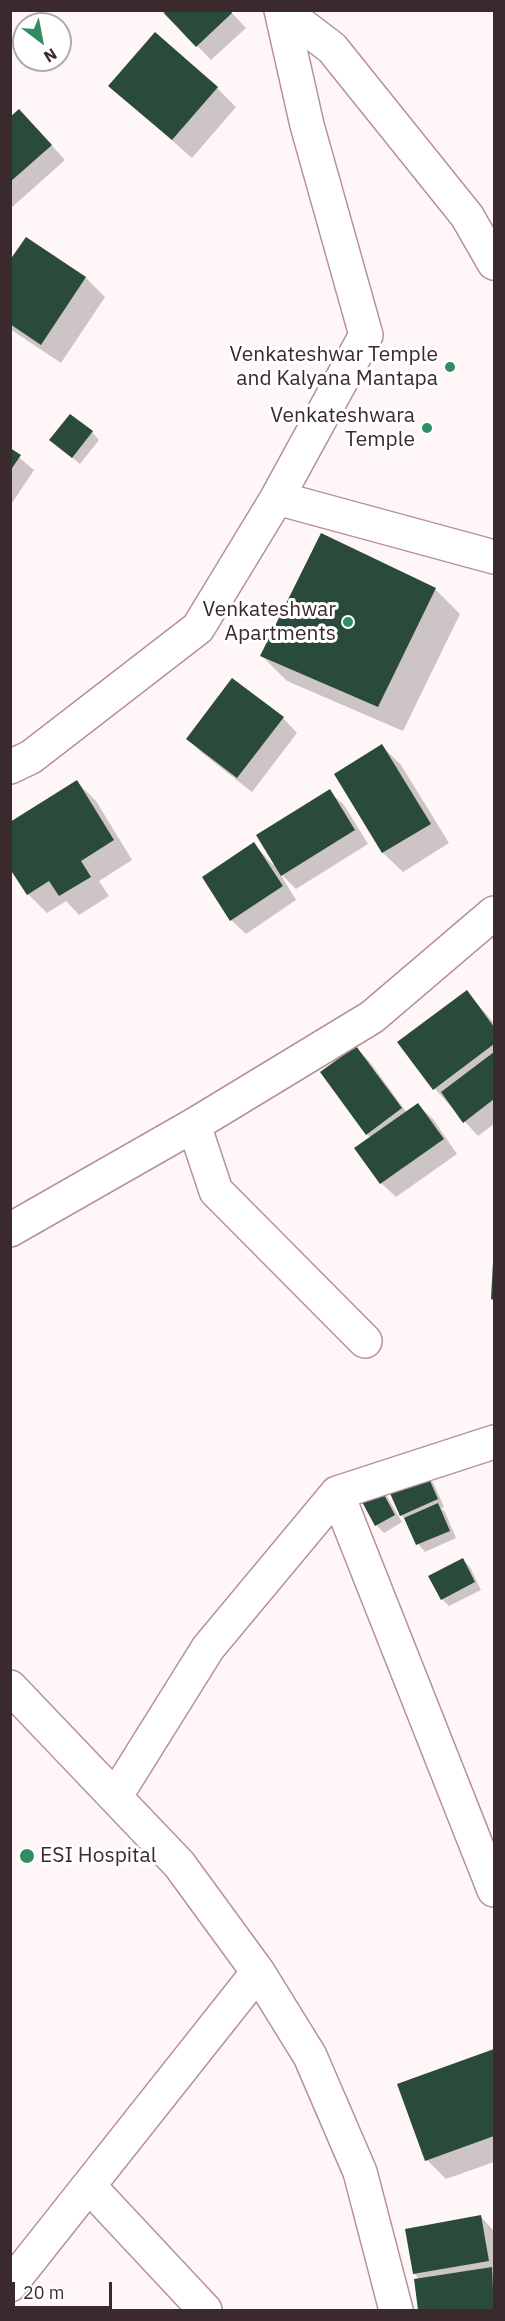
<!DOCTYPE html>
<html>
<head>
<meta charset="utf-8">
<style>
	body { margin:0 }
	#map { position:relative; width:505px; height:2321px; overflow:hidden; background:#fff6f7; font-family:"IBM Plex Sans",sans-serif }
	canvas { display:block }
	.frame { position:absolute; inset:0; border:12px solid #3a2a2d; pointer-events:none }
	.north { position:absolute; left:12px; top:12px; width:60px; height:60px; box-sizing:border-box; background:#fff; border:2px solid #b0aaab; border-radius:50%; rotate:148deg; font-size:16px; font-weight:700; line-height:24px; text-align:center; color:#3a2a2d }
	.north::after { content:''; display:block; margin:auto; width:21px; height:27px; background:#318c62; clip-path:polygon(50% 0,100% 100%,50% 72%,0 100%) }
	.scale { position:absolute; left:12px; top:2282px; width:100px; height:27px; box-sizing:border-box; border:3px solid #3a2a2d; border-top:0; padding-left:8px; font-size:18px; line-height:21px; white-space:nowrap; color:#3a2a2d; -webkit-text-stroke:4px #fff; paint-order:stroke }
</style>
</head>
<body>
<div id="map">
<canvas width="505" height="2321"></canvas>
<div class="frame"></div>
<div class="north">N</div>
<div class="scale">20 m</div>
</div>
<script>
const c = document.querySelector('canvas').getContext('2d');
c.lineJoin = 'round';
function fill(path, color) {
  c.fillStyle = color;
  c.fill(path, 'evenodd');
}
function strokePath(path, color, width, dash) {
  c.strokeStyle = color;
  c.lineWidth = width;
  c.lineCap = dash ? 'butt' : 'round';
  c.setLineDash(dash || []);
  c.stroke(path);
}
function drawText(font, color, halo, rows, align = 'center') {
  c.font = font + ' "IBM Plex Sans",sans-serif';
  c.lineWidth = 6;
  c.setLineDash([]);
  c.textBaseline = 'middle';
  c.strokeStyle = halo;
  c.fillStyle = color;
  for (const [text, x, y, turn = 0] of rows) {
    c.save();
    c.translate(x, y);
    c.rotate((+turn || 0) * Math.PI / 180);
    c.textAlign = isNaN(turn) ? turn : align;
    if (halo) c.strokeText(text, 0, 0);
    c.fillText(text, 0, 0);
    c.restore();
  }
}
const shadow = new Path2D(`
	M160 10H229L246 28 211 60 176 24 175 25Z
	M110 86 217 88 236 107 192 158Z
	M10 119 33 125 65 160 10 209Z
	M26 239 86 278 105 297 61 363 10 329V262Z
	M92 432 99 440 80 464 51 440Z
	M10 450 34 470 10 506Z
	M435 589 460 614 403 731 287 681 262 656Z
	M283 718 297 733 252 792 202 753 188 739Z
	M382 746 401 765 449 843 403 872 383 853 336 774Z
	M77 782 96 801 132 860 99 881 109 896 79 915 66 901 47 913 28 894Z
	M329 791 344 805 368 844 296 889 279 872 296 900 246 934 231 920 254 844 273 865 275 863Z
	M467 992 494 1023V1124L478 1136 435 1089 399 1043Z
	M356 1048 370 1062 407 1113 418 1105 433 1119 457 1154 396 1197 381 1183 357 1148 371 1138 367 1134Z
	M494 1257V1301L492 1299Z
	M427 1476 434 1484 444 1507 441 1508 445 1512 456 1538 425 1552 418 1544 407 1521 401 1515Z
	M381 1490 388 1498 402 1522 384 1533 376 1525Z
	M463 1560 470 1567 481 1590 449 1606 442 1599Z
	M494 2050V2162L446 2179 427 2160 399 2084Z
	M481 2217 494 2231V2310H420L416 2280H420L414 2273Z`);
const building = new Path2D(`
	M167 10H230L232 13 196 47 164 13Z
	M155 32 218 87 172 140 108 86Z
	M19 109 52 145 10 182V117Z
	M26 237 86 277 41 345 10 324V260Z
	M70 414 93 431 72 458 49 440Z
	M10 448 21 455 10 471Z
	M321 533 436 588 378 707 260 656Z
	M232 678 284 717 237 778 186 739Z
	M382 744 431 824 382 853 334 774Z
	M77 780 114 840 81 861 91 877 59 896 49 881 27 895 10 869V822Z
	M330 789 355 830 281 876 256 835Z
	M254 842 283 886 230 921 202 877Z
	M467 990 494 1027V1044L433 1090 397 1042Z
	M356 1046 402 1108 366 1135 320 1072Z
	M494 1052V1099L463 1123 441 1092Z
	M418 1103 444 1139 380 1184 354 1148Z
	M493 1262H494V1300L491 1299Z
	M427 1474 438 1499 400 1516 389 1491Z
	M381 1489 395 1515 375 1526 361 1500Z
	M438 1503 450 1531 416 1545 404 1518Z
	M463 1558 475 1582 441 1600 428 1576Z
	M494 2049V2136L425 2161 397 2084Z
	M481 2215 489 2261 413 2274 405 2229Z
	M492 2267 494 2310H418L414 2279Z`);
const minor = new Path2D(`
	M282 10 332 48 467 216 494 263
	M277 498 494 557
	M10 767 31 757 198 628 277 498 366 335 307 125 281 10
	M194 1125 216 1191 365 1341
	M10 1230 194 1125 372 1017 494 913
	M337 1493 494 1890
	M10 1687 179 1864 258 1972 310 2056 360 2172 396 2310
	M115 1797 208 1648 337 1493 494 1442
	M89 2186 205 2310
	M10 2285 258 1972`);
const markers = [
	[450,367,6,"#318c62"],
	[427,428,6,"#318c62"],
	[348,622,6,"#318c62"],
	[27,1856,8,"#318c62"]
];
const poiNames = [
	["Venkateshwar Temple",438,355],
	["and Kalyana Mantapa",438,379],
	["Venkateshwara",415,416],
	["Temple",415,440],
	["Venkateshwar",336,610],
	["Apartments",336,634],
	["ESI Hospital",40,1856,"left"]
];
fill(shadow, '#0003');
fill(building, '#2b4b3a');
strokePath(minor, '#b79196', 36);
strokePath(minor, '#fff', 33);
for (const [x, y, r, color] of markers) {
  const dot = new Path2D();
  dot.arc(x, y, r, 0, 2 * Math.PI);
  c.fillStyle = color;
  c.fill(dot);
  strokePath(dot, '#fff', 2);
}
drawText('21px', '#3a2a2d', '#fff', poiNames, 'right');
</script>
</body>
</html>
